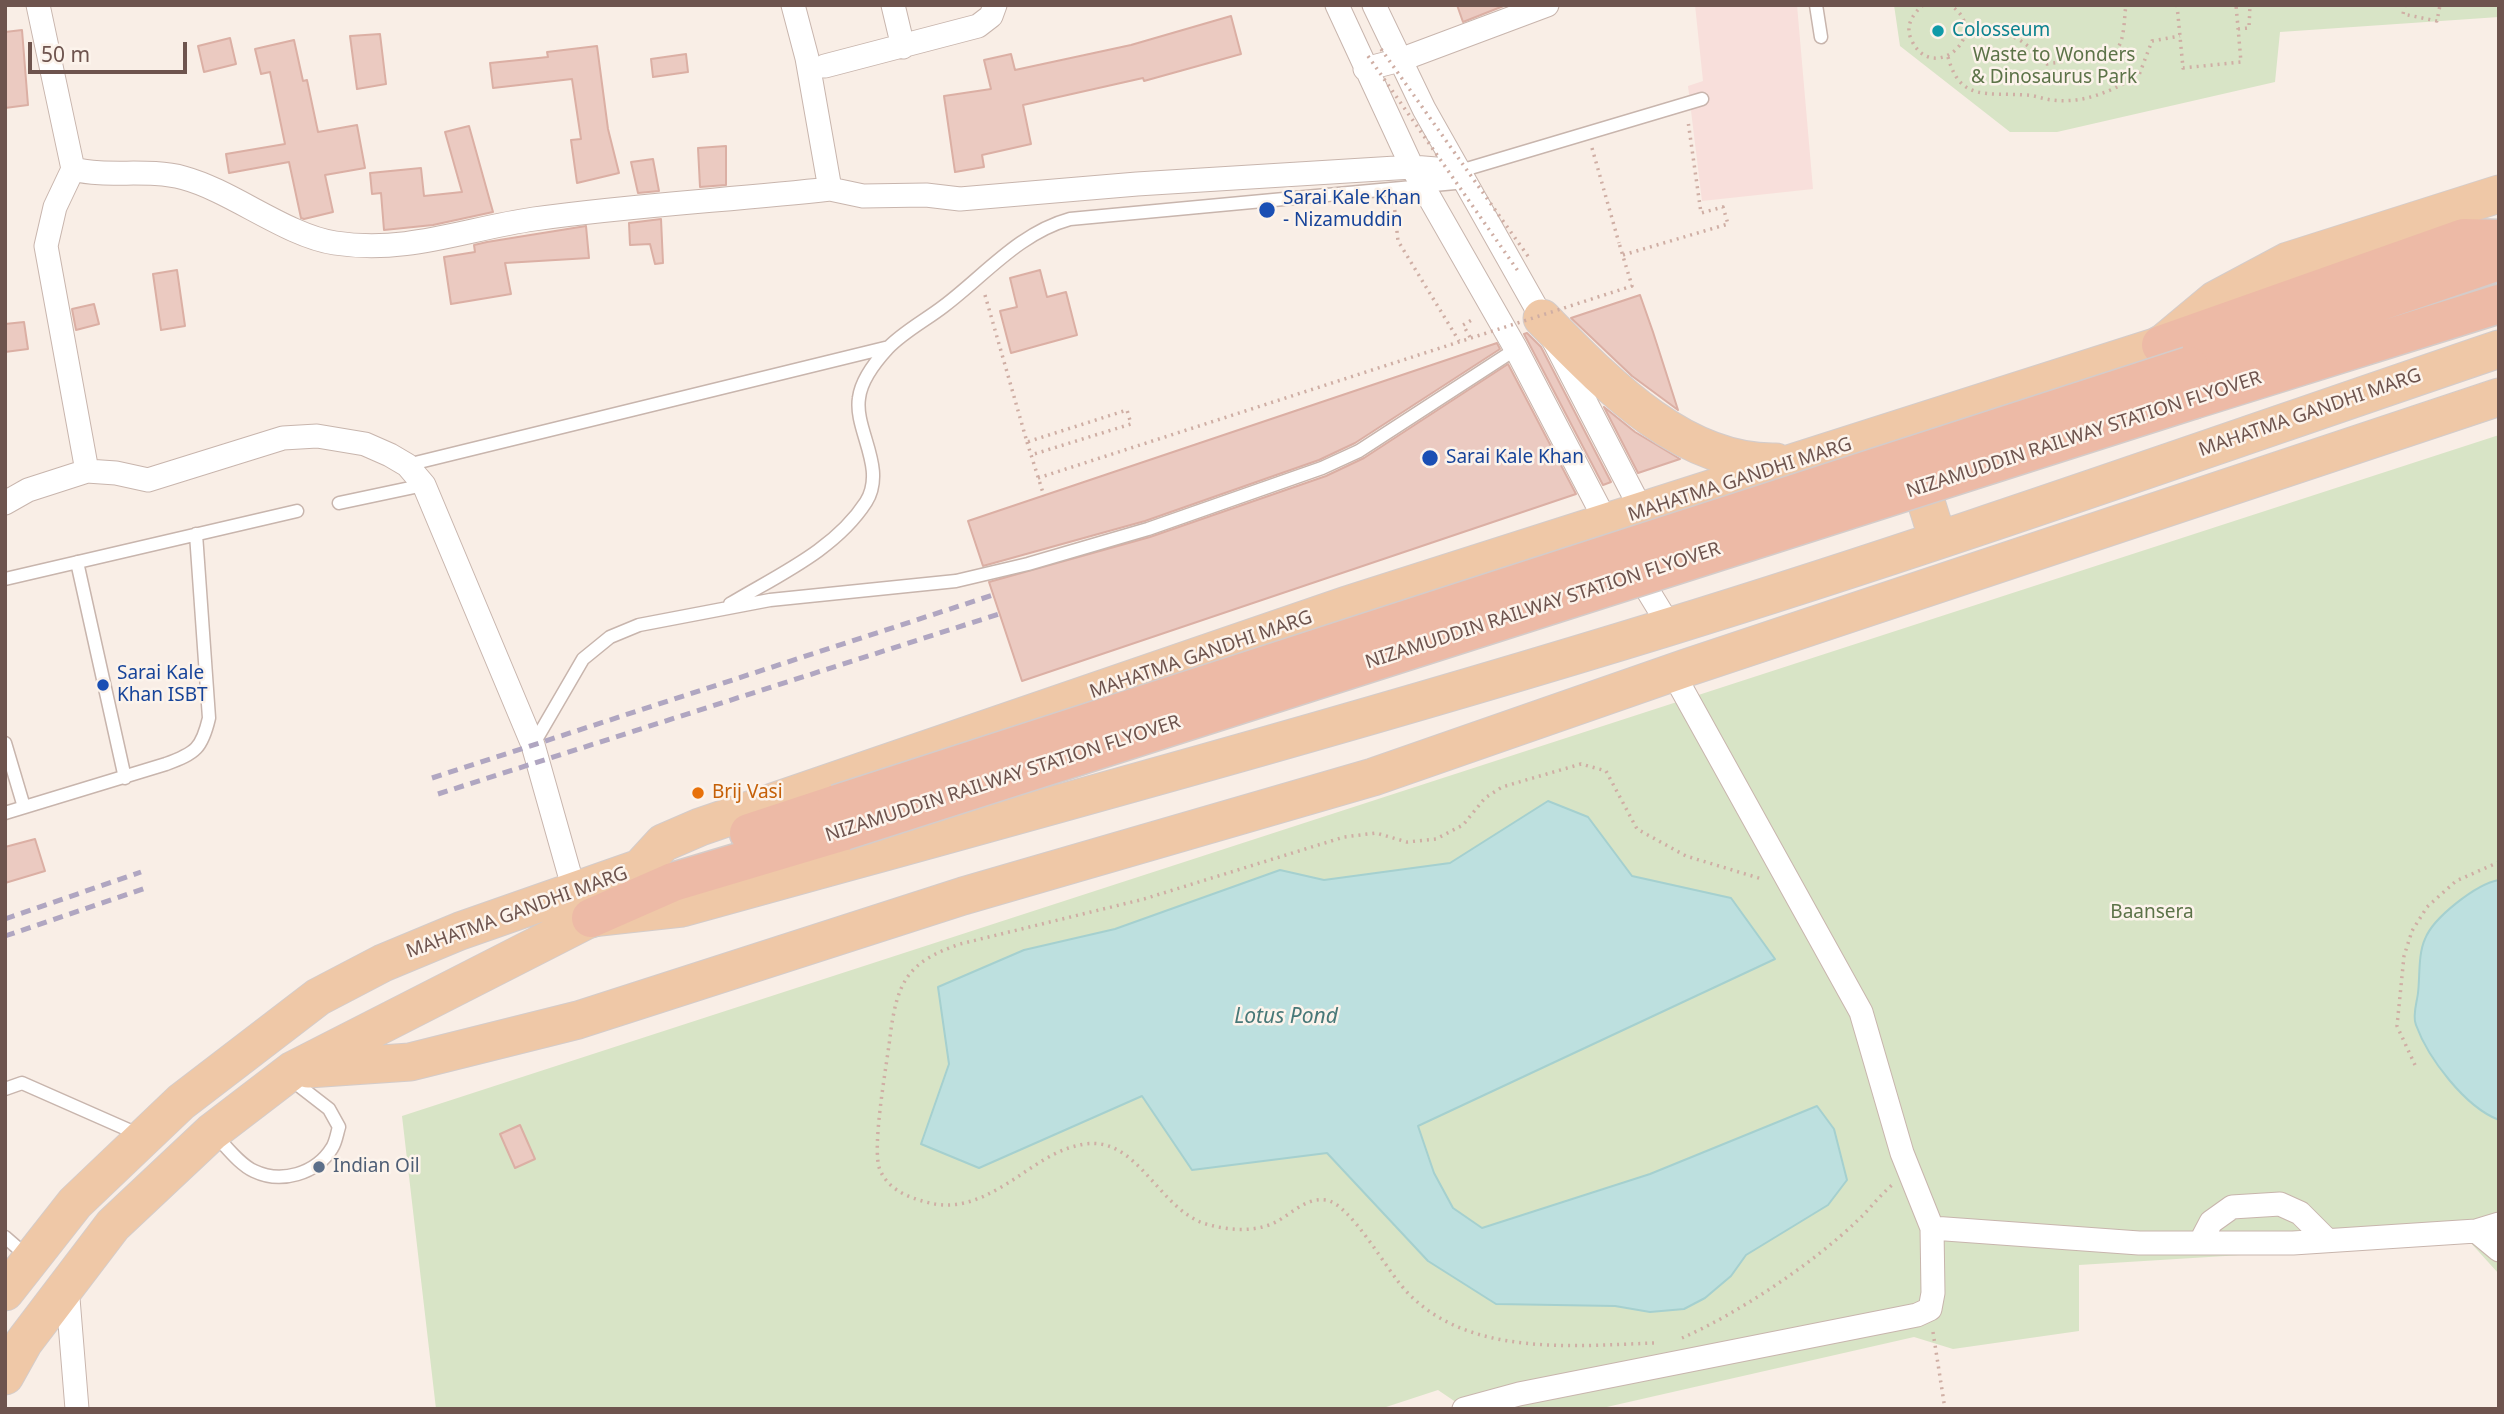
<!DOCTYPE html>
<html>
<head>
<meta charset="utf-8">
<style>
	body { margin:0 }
	#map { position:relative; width:2504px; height:1414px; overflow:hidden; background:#f9eee6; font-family:"Noto Sans",sans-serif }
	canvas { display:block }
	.frame { position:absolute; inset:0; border:7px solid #6e544e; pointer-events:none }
	.scale { position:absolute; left:28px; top:42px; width:159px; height:32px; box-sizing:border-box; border:4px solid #6e544e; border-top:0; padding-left:9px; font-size:21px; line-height:24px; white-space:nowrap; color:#6e544e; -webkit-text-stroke:5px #fcf3eb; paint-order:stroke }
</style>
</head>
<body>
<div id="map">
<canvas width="2504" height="1414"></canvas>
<div class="frame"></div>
<div class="scale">50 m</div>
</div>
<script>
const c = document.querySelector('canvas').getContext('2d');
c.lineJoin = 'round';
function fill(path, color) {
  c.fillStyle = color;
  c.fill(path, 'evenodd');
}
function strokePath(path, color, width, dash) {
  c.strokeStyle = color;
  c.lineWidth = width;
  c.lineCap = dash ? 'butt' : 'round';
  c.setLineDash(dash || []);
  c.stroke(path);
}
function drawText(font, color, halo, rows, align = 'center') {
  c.font = font + ' "Noto Sans",sans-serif';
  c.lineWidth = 5;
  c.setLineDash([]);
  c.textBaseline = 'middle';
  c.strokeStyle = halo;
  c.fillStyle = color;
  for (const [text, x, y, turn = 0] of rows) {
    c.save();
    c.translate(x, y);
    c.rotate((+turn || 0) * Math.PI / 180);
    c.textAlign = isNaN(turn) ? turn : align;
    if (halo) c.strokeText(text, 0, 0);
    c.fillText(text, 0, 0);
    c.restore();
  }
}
const commercial = new Path2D(`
	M1695 5H1797L1813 189 1702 201 1688 86 1703 81Z`);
const green = new Path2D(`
	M1894 5H2499V17L2280 32 2275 82 2057 132H2010L1900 46Z
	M2499 435V1274L2469 1241 2079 1265V1331L1953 1349 1914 1337 1598 1409H1466L1438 1390 1380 1409H436L402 1116Z`);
const water = new Path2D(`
	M1548 801 1588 817 1632 876 1731 898 1775 959 1418 1126 1434 1173 1453 1208 1482 1228 1650 1174 1817 1106 1834 1129 1847 1180 1828 1205 1746 1255 1731 1276 1705 1298 1684 1309 1650 1312 1615 1306 1496 1304 1428 1261 1327 1153 1192 1170 1142 1096 979 1168 921 1144 949 1064 938 987 1024 950 1115 929 1280 870 1324 880 1450 863Z
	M2499 880V1120C2465 1107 2428 1058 2416 1025 2412 1016 2417 1002 2418 993 2420 977 2418 954 2425 939 2433 918 2476 884 2499 880Z`);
const building = new Path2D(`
	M1457 5H1506L1463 22Z
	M1231 16 1241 54 1144 81 1143 78 1023 105 1031 144 982 155 984 167 955 172 944 96 991 89 984 60 1011 54 1015 70 1131 45Z
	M22 30 28 105 5 108V32Z
	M380 34 386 84 357 89 350 36Z
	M230 38 236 64 204 72 198 46Z
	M294 40 303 81 307 80 318 132 357 125 365 168 325 175 333 212 304 219 301 218 289 162 229 173 226 154 285 144 270 72 261 74 255 49Z
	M597 46 608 129 619 173 577 183 571 140 581 139 572 79 493 88 490 63 548 57 547 52Z
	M686 54 688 72 653 77 651 59Z
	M469 126 493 212 433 225 384 230 381 193 372 194 370 173 421 168 424 196 462 192 445 132Z
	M726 146V185L700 187 698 148Z
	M653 159 659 191 638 193 631 162Z
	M661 219 663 263 655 264 650 244 630 245 629 223Z
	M586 226 589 258 505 263 511 294 451 304 444 257 475 252 474 245 487 242Z
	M177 270 185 326 161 330 153 274Z
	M1040 270 1047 297 1066 292 1077 335 1011 353 1000 311 1017 307 1010 278Z
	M1640 295 1653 332 1678 410 1632 376 1571 318Z
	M94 304 99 324 76 330 72 309Z
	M24 322 28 349 5 352V324Z
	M1527 333 1541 347 1611 482 1603 485 1524 334Z
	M1497 343 1500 349 1355 443 1319 460 1145 521 983 566 968 521Z
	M1508 364 1576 494 1022 681 989 582 1150 537 1326 476 1364 458Z
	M1604 407 1635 432 1680 459 1638 473Z
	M35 839 45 871 5 883V847Z
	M520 1125 535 1159 515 1168 500 1134Z`);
const path = new Path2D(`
	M1923 5C1913 14 1905 25 1911 39 1932 87 1994 33 1950 5
	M2177 5 2183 68 2241 62 2236 5
	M2405 5 2403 14 2437 21 2440 5
	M1966 29C1981 33 1997 32 2011 36 2025 41 2037 54 2047 64 2061 61 2110 59 2117 49 2125 39 2124 17 2126 5
	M2238 29 2249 28 2250 5
	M1948 57C1960 102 1987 92 2025 95 2034 95 2043 99 2052 100 2084 104 2112 91 2139 75L2152 41 2180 36
	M1592 148 1619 243
	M1394 203 1398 241 1459 341
	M1623 255 1728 224 1723 207 1701 213 1688 121
	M985 295 1027 442 1127 410 1131 424 1031 455
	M1470 337 1463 325 1475 318
	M1027 442 1044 496
	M2415 1065 2397 1026 2404 956 2412 931 2427 907 2456 881 2499 862
	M1933 1332 1945 1409
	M1682 1338C1737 1314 1814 1263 1858 1220 1870 1209 1879 1196 1892 1185
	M1654 1343C1572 1346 1467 1357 1406 1291 1387 1271 1351 1204 1326 1200 1303 1197 1289 1218 1269 1225 1249 1232 1227 1230 1206 1224 1159 1210 1138 1136 1085 1144 1052 1149 1029 1171 1003 1186 978 1201 954 1210 926 1202 907 1197 888 1189 880 1170 871 1149 887 1064 890 1037 897 982 907 962 960 944L1144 899 1344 837 1376 833 1407 842 1436 839 1463 825 1485 798 1502 787 1581 764 1606 771 1637 829 1686 856 1762 879`);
const service = new Path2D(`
	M1816 5 1821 37
	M1460 171 1702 99
	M407 465 889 347
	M339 503 424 485
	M77 562 125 778
	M5 579 297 511
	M730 604C778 575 835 550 866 502 887 468 854 430 859 398 861 381 876 361 888 348 903 332 926 320 944 306 985 275 1019 233 1070 219L1466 182
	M5 743 24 807
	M533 745 583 659 610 637 639 625 770 600 956 581 1028 564 1148 529 1322 468 1359 451 1516 349
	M5 813 166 764C196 753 202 748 209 718L196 534
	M5 1089 22 1083 140 1135
	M214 1134C226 1146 239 1164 254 1171 281 1184 316 1174 332 1148 336 1142 337 1133 339 1127L329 1109 289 1078
	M5 1237 28 1257`);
const minor = new Path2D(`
	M38 5 73 169C109 178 147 168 184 178 232 191 287 236 335 243 407 254 465 229 534 219 632 205 732 200 830 189L863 196 926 195 960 199 1137 184 1412 167 1460 171
	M793 5 807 58 830 189
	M893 5 903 47
	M1337 5 1412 167 1516 349 1612 533
	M1374 5 1424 109 1542 318 1642 511 1645 523
	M825 66 978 26 991 16 995 5
	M1365 69 1400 60 1547 5
	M73 169 55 207 46 246 87 471
	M5 503 28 490 87 471 116 473 148 480 283 438 317 436 365 444 390 455 407 465 424 485 533 745 574 890
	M1634 568 1670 627
	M1673 673 1861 1012 1902 1153 1932 1228 2139 1243H2293L2476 1231 2499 1224
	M2476 1231 2499 1250
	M2200 1243 2211 1222 2232 1207 2280 1204 2300 1213 2327 1240
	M67 1286 77 1409
	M1464 1409 1519 1394 1917 1315 1930 1309 1933 1293 1932 1228`);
const primary = new Path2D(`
	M1542 318C1604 381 1681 464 1776 462
	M1912 457 1938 540
	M308 1069 410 1062 578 1020 963 896 1373 777 1686 668 2499 397
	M5 1292 75 1203 181 1102 318 997 383 963 460 931 640 868 663 843 700 827 1347 605 2161 345 2215 300 2288 261 2499 194
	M5 1376 24 1342 113 1225 212 1132 293 1070 591 918 682 908C1010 817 1340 728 1665 628 1945 542 2222 443 2499 349`);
const trunk = new Path2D(`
	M2161 345 2464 238 2499 239
	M2189 366 2499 261
	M2195 399 2499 304
	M749 833 837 804
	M591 918 673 882 844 831`);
const rail = new Path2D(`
	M432 778 993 595
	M438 794 999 614
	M5 919 141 872
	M5 936 146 888`);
const pathBridge = new Path2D(`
	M1381 49 1530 259
	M1368 56 1518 271
	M1038 478 1632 286 1619 243`);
const trunkBridge = new Path2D(`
	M837 804 2189 366
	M844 831 2195 399`);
const markers = [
	[1938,31,7,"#0f9aa8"],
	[1267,210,9,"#1a4fb4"],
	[1430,458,9,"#1a4fb4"],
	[103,685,7,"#1a4fb4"],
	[698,793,7,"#e8710a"],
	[319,1167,7,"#5c6f8a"]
];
const cultureNames = [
	["Colosseum",1952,31]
];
const parkNames = [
	["Waste to Wonders",2054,56],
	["& Dinosaurus Park",2054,78],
	["Baansera",2152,913]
];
const transitNames = [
	["Sarai Kale Khan",1283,199],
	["- Nizamuddin",1283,221],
	["Sarai Kale Khan",1446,458],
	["Sarai Kale",117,674],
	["Khan ISBT",117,696]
];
const streetNames = [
	["MAHATMA GANDHI MARG",2310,413,-19],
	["NIZAMUDDIN RAILWAY STATION FLYOVER",2084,435,-18],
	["MAHATMA GANDHI MARG",1740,480,-18],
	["NIZAMUDDIN RAILWAY STATION FLYOVER",1543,606,-18],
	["MAHATMA GANDHI MARG",1201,655,-19],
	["NIZAMUDDIN RAILWAY STATION FLYOVER",1003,779,-18],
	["MAHATMA GANDHI MARG",517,913,-20]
];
const foodNames = [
	["Brij Vasi",712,793]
];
const serviceNames = [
	["Indian Oil",333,1167]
];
const waterNames = [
	["Lotus Pond",1286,1017]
];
fill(commercial, '#f8dfdb');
fill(green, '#d8e4c6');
fill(water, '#bde0df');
strokePath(water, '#a5d0cf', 2);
fill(building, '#ebcac1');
strokePath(building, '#dbafa4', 2);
strokePath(service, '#c8b5ad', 15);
strokePath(minor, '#c8b5ad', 25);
strokePath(primary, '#d4ccca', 39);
strokePath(trunk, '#d4ccca', 41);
strokePath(path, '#cfaea4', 3.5, [2, 5]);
strokePath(service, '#fff', 12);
strokePath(minor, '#fff', 23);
strokePath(primary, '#efc8a7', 37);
strokePath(trunk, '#edbaa6', 38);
strokePath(rail, '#b0a6c1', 5, [10, 7]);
strokePath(trunkBridge, '#d4ccca', 41, []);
strokePath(pathBridge, '#cfaea4', 3.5, [2, 5]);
strokePath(trunkBridge, '#edbaa6', 38);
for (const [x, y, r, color] of markers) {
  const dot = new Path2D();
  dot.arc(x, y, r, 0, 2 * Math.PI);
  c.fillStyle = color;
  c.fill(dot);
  strokePath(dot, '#fcf3eb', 2.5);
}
drawText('19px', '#0d838f', '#fcf3eb', cultureNames, 'left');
drawText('19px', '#5c7348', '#fcf3eb', parkNames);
drawText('19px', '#164399', '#fcf3eb', transitNames, 'left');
drawText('19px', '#6e544e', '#fcf3eb', streetNames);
drawText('19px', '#c56008', '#fcf3eb', foodNames, 'left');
drawText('19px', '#4e5e75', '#fcf3eb', serviceNames, 'left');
drawText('italic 21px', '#477878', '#fcf3eb', waterNames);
</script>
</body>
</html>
